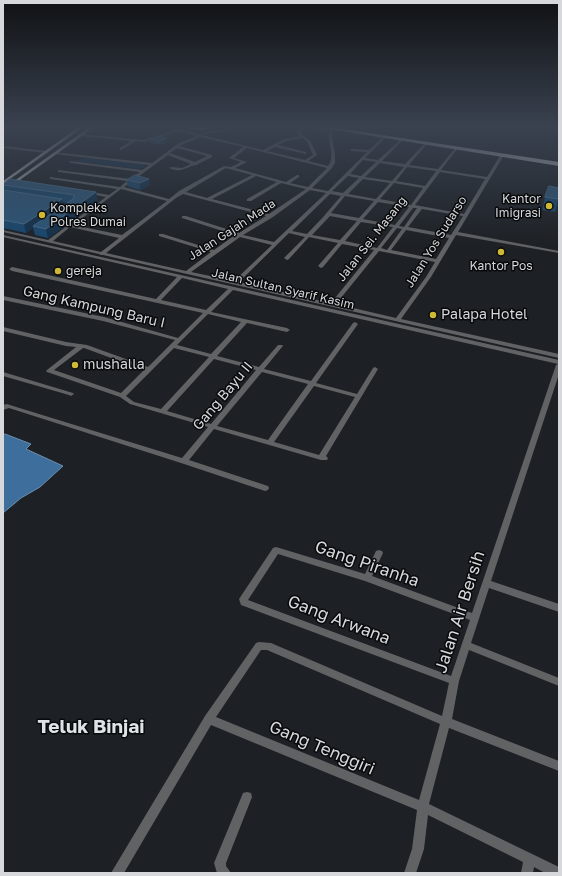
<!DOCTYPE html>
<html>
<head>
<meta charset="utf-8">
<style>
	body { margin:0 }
	#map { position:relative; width:562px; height:876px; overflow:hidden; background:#1d2024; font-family:"Golos Text",sans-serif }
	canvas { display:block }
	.frame { position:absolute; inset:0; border:4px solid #d6d8db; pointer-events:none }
</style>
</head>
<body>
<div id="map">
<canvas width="562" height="876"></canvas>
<div class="frame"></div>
</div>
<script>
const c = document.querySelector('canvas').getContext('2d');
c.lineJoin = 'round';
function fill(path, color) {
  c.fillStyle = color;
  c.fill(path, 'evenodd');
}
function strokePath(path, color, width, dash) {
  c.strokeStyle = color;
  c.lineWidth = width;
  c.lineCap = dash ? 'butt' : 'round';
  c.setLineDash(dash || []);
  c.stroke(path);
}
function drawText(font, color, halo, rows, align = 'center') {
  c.font = font + ' "Golos Text",sans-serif';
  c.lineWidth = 3;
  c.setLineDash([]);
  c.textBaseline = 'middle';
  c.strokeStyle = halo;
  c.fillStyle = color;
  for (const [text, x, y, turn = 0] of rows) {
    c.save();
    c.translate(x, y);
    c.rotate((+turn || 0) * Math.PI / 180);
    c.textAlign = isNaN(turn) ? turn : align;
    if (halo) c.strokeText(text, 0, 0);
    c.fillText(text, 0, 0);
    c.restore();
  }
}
const green = new Path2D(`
	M86 158 148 164 140 169 72 161Z`);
const water = new Path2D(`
	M5 434 31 444 26 449 63 466 40 487 21 498 3 513V437Z`);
const minor = new Path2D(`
	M167 126H172L179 129 263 150 284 139 300 136 297 134 298 128 289 126 332 128V136L335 154V163L331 169 312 188 328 191 367 152 352 151H351V149L369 150 384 136 386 137 365 158 378 160 401 139 403 140 382 161 405 164 425 143 427 144 426 145 409 165 438 169 456 147 458 148 441 170 487 177 501 154H503L504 155 458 232 559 251V253L456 235 431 277 401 319 559 354V358L103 255H101L99 254 3 232V230L48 240 106 197 86 193V191L109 195 117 189 51 179H50V177L120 187 127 181 59 172H58V170L130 179 140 172 71 163 69 162 70 161 142 170 149 165 55 154 53 153 54 152 152 163 179 143 196 136 178 131 144 142 136 141 121 150H120V148L131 141 81 136H80V134L144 140 175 130ZM302 128 329 131C327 142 336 157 328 166L308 161 317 155 310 140 301 134ZM200 137 243 147 229 158 241 162 231 167 224 166 179 191 169 199 124 187 168 155 191 164 182 168 171 167 169 168C182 174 186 166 197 165L198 164 212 157V155L179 146ZM303 138 307 142 313 155 305 160 267 151 275 147 306 154V152L278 145 286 141ZM177 148 207 156 195 162 170 153ZM247 148 327 168 308 187 290 183 299 177V175H297L286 182 235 168 247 162 234 158ZM363 160 376 162 361 176 350 174ZM380 163 404 167 392 181 365 177ZM407 167 436 171 425 186 396 181ZM226 168 252 175 207 198 186 192ZM440 172 485 179 464 214 415 205ZM256 176 277 182 247 199V201H251L281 183 306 189 269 214 212 199ZM348 176 359 178 343 193 332 191ZM363 179 390 183 376 199 348 194ZM394 183 423 188 411 205 380 199ZM121 189 167 201 122 235 73 225ZM310 190 326 193 274 242 243 235 273 217ZM183 194 266 216 239 233 186 216H182V218L235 235 214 250 163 234H159V236L211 252 186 271 106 253 176 198ZM330 194 341 196 324 216 307 234 292 231ZM345 196 374 201 359 218 331 213ZM378 202 409 207 395 225 363 219ZM413 208H417L404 227 399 226ZM422 209 463 216 451 235 408 227ZM330 216 357 221 340 240 312 235ZM361 222 393 227 377 248 345 241ZM70 227 119 238 101 252 53 241ZM397 228 402 229 387 250 381 248ZM406 230 449 238 436 259 391 250ZM289 233 305 237 284 258 287 260 289 259 309 237 338 243 318 266 321 268 323 267 342 244 374 250 331 303 239 282ZM240 237 272 245 234 281 191 272ZM379 251 435 262 426 277 396 318 336 304Z
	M248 126H259L203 134 201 133Z
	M3 146 46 151 48 152 46 153 3 148Z
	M3 235 559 360V374L491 581 559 604V612L489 588 471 643 559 678V686L469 650 459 681 452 719 559 761V771L449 728 429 804 559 867V873H545L534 867 533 873H521L523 862 428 815 424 849 416 873H404L412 849 417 810 211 725 124 873H111L205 716 256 643 259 642 271 643 442 716 449 683 241 605 239 599 273 548 276 547 365 574 376 551 379 550 382 551 383 553 372 576 472 613 556 365 558 364 233 290 211 312 287 328 290 330 287 332 247 323 217 356 259 367 278 345H282L283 346 282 347 264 369 311 381 353 323 355 322 358 324 316 383 357 394 373 368 375 367 378 369 326 456 328 458 327 460H321L214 429 189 460 268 486 269 488 268 490 265 491 181 463 9 408 3 410V405L7 404 13 406 182 458 208 427 130 404 120 397 47 372 46 371 47 370 76 347 66 346 3 331V327L66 342 87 345 148 367 175 340 103 321 3 300V296L104 317 178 338 203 313 12 271 9 269 12 267 156 299 177 277 3 237ZM182 278 228 289 206 310 161 300ZM208 314 241 322 211 354 177 345ZM83 348H84L144 370 121 393 54 370ZM174 348 209 357 161 409 134 402 126 396ZM214 359 256 370 211 424 167 411ZM262 372 308 384 268 440 217 426ZM314 386 355 397 319 455 274 442ZM278 554 365 581 470 620 451 676 248 600ZM261 650H267L440 724 419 800 216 717Z
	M3 372 73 393 74 394 71 396 69 395 3 376Z
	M247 792 251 793 252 797 226 863V866L231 873H217L214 863 243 793Z`);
const major = new Path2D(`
	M80 126H85L3 184V181Z
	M91 126H96L3 192V189Z`);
const highway = new Path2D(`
	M167 126H228L200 130Z
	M310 126H323L559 162V166Z`);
const wall = new Path2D(`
	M150 139 167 142 160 145 150 143Z
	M10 179 98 201 48 238 35 235 33 228 26 233 3 228V190H4L3 184ZM63 202 67 203 63 205Z
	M127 180 150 185 140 190 127 186Z
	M559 188V203L555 212 542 210 545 197Z`);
const shadedWall = new Path2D(`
	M167 138V142L160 145V141Z
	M149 179 150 185 140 190V183Z
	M96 192 98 201 48 238 46 229Z
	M559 197V203L555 212 558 199Z
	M62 199 64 208 33 226V228L26 233 24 224Z`);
const building = new Path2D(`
	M157 136 167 138 160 141 150 139Z
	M135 175 149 179 140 183 127 180Z
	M10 179 96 192 46 229 33 226 73 199 74 195 3 185Z
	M549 186 559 188V197L558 199 545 197Z
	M3 190 62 199 24 224 3 220Z`);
const markers = [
	[549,206,4,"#d0b837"],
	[42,215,4,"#d0b837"],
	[501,252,4,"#d0b837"],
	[58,271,4,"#d0b837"],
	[433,315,4,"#d0b837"],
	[75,365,4,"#d0b837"]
];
const farPoinames = [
	["Kantor",541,199,"right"],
	["Imigrasi",541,213,"right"],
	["Kompleks",50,208],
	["Polres Dumai",50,222],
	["Kantor Pos",501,266,"center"],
	["gereja",66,271]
];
const farStreetnames = [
	["Jalan Gajah Mada",232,230,-33],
	["Jalan Sei. Masang",372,239,-52],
	["Jalan Yos Sudarso",436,242,-58],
	["Jalan Sultan Syarif Kasim",283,289,13]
];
const streetNames = [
	["Gang Kampung Baru I",94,307,13],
	["Gang Bayu II",223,396,-50]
];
const poiNames = [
	["Palapa Hotel",441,315],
	["mushalla",83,365]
];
const nearStreetnames = [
	["Gang Piranha",367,564,19],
	["Jalan Air Bersih",460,612,-72],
	["Gang Arwana",339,620,21],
	["Gang Tenggiri",322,748,23]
];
const nearQuarternames = [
	["Teluk Binjai",91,727]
];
fill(green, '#122f49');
fill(water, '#3e6e9b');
strokePath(water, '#6c8eae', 1);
fill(minor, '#606264');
fill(major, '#a0a4a8');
fill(highway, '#babfc4');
fill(wall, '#17486f');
fill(shadedWall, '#11314c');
fill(building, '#2c577b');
strokePath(building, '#466c8a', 1);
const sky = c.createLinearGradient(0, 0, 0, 249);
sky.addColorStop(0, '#101214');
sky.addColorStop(0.51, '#3a4250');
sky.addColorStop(1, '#3a425000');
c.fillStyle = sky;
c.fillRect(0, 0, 562, 249);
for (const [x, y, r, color] of markers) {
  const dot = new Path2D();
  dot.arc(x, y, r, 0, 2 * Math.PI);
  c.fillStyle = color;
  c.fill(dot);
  strokePath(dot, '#080a0b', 1.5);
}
drawText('12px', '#d6d8db', '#080a0b', farPoinames, 'left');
drawText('12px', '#d6d8db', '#080a0b', farStreetnames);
drawText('14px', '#d6d8db', '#080a0b', streetNames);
drawText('14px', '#d6d8db', '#080a0b', poiNames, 'left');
drawText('17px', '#d6d8db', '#080a0b', nearStreetnames);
drawText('bold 19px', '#dde3e8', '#080a0b', nearQuarternames);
</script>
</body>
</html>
